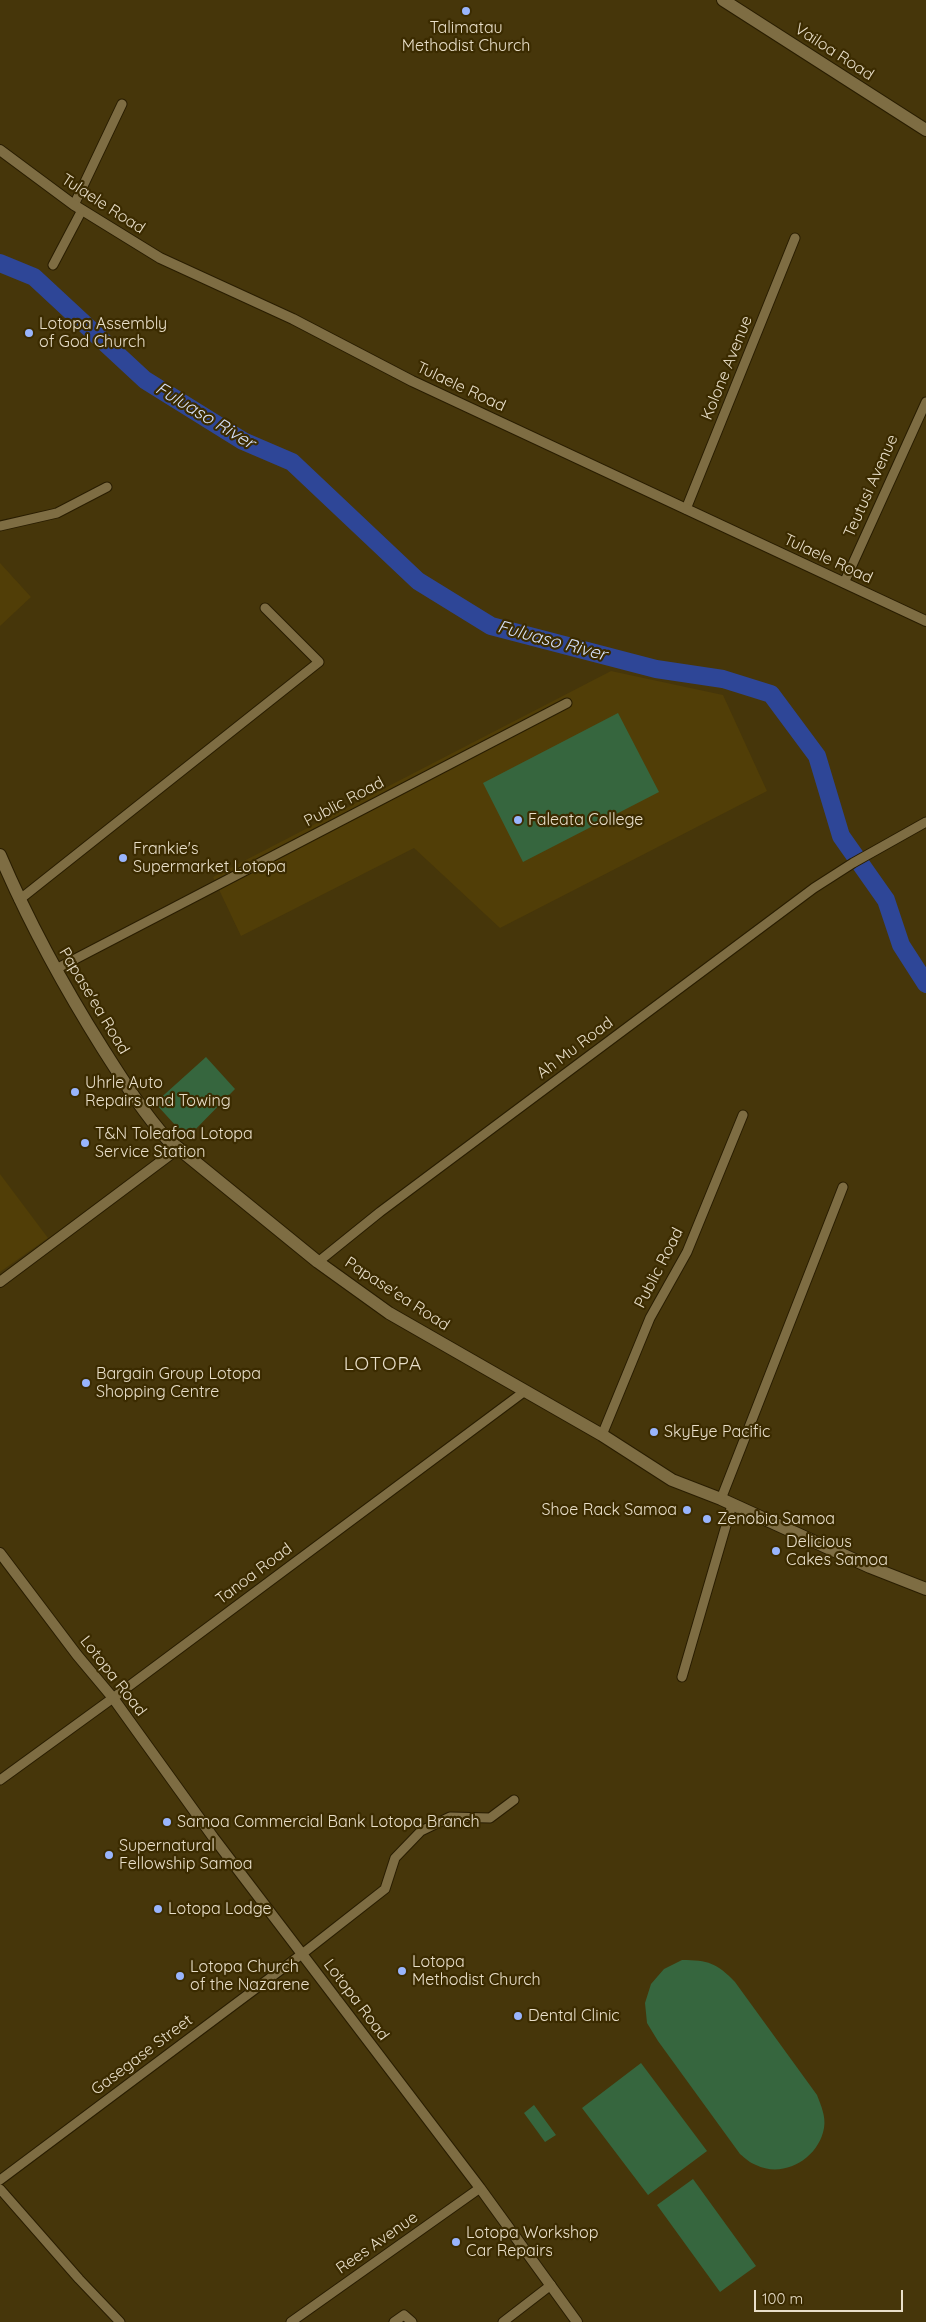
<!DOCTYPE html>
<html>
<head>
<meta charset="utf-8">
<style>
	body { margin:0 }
	#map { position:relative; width:926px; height:2322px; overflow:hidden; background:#46360a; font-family:Quicksand,sans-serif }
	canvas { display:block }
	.scale { position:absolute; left:754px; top:2290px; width:149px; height:22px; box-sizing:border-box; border:2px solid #e9dfc9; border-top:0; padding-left:6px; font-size:15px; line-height:18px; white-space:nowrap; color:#e9dfc9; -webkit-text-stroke:4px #3b2b00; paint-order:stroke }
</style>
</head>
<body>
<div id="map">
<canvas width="926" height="2322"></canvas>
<div class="scale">100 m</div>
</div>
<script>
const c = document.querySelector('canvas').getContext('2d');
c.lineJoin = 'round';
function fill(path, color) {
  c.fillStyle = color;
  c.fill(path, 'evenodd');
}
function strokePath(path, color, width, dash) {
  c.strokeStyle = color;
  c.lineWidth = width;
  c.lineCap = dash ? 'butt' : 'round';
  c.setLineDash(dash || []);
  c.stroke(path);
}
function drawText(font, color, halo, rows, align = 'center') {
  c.font = font + ' Quicksand,sans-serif';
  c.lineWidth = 4.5;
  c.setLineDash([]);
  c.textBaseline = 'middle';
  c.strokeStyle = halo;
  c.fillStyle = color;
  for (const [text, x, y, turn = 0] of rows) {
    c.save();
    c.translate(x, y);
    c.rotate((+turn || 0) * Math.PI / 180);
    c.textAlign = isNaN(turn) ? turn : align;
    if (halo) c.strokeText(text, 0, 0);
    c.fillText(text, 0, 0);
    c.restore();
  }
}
const built = new Path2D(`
	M0 563 31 597 0 626Z
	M611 671 723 695 767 791 500 928 414 848 241 936 213 877Z
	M0 1174 48 1238 0 1272Z`);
const green = new Path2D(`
	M618 713 659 792 523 862 483 783Z
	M206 1057 235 1089 187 1138 155 1103Z
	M682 1960C708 1960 717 1963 735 1982L817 2095C821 2106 826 2116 824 2128 819 2158 784 2179 756 2165 750 2163 745 2158 740 2154L658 2041 647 2023 645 2003 651 1984 664 1969Z
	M641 2063 707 2151 648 2195 582 2108Z
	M534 2105 556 2135 545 2142 524 2113Z
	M693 2179 756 2266 720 2292 657 2205Z`);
const river = new Path2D(`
	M0 263 34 277 145 380 243 441 292 462 418 581 491 626 656 669 723 679 771 694 817 756 841 836 886 900 901 945 926 984`);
const minor = new Path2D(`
	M74 205 122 104
	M53 265 82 210
	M686 509 795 238
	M0 526 57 513 107 487
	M844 583 926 402
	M19 900 319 662 265 608
	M56 969 567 703
	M318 1262 380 1212 814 888 853 863 926 822
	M602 1435 650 1318 687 1252 743 1115
	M721 1499 843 1187
	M682 1677 732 1505
	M0 1780 113 1698 525 1391
	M0 2180 302 1954 385 1889 395 1858 421 1831 450 1817 490 1818 514 1800
	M0 2189 79 2279 120 2322
	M291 2322 480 2188
	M394 2322 404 2315 412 2322
	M503 2322 551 2285`);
const tertiary = new Path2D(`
	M0 150 74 205 160 258 293 319 412 381 926 621
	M0 1282 179 1148
	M0 1553 77 1655 113 1698 213 1837 480 2188 577 2322`);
const secondary = new Path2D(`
	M723 0 926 130
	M0 855C29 923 64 987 103 1049 123 1080 142 1111 167 1139L318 1262 389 1313 602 1435 672 1480 721 1499 870 1567 926 1589`);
const markers = [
	[466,11,5,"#99b5fd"],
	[29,333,5,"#99b5fd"],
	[518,820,5,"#99b5fd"],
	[123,858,5,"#99b5fd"],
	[75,1092,5,"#99b5fd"],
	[85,1143,5,"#99b5fd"],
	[86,1383,5,"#99b5fd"],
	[654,1432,5,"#99b5fd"],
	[687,1510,5,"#99b5fd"],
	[707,1519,5,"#99b5fd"],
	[776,1551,5,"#99b5fd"],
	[167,1822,5,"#99b5fd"],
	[109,1855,5,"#99b5fd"],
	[158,1909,5,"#99b5fd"],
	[402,1971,5,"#99b5fd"],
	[180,1976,5,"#99b5fd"],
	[518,2016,5,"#99b5fd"],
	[456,2242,5,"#99b5fd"]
];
const poiNames = [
	["Talimatau",466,28,"center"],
	["Methodist Church",466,46,"center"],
	["Lotopa Assembly",39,324],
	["of God Church",39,342],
	["Faleata College",528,820],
	["Frankie's",133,849],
	["Supermarket Lotopa",133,867],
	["Uhrle Auto",85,1083],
	["Repairs and Towing",85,1101],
	["T&N Toleafoa Lotopa",95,1134],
	["Service Station",95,1152],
	["Bargain Group Lotopa",96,1374],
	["Shopping Centre",96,1392],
	["SkyEye Pacific",664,1432],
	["Shoe Rack Samoa",677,1510,"right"],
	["Zenobia Samoa",717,1519],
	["Delicious",786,1542],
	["Cakes Samoa",786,1560],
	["Samoa Commercial Bank Lotopa Branch",177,1822],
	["Supernatural",119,1846],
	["Fellowship Samoa",119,1864],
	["Lotopa Lodge",168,1909],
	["Lotopa",412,1962],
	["Methodist Church",412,1980],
	["Lotopa Church",190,1967],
	["of the Nazarene",190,1985],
	["Dental Clinic",528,2016],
	["Lotopa Workshop",466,2233],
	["Car Repairs",466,2251]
];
const streetNames = [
	["Vailoa Road",834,52,33],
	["Tulaele Road",103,204,33],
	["Kolone Avenue",727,368,-68],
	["Tulaele Road",461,387,25],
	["Teutusi Avenue",871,486,-66],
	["Tulaele Road",828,559,25],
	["Public Road",344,802,-28],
	["Papase'ea Road",94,1001,59],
	["Ah Mu Road",575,1048,-37],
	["Public Road",659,1268,-63],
	["Papase'ea Road",397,1294,33],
	["Tanoa Road",254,1574,-37],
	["Lotopa Road",113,1676,52],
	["Lotopa Road",356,2000,53],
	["Gasegase Street",142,2055,-37],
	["Rees Avenue",377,2243,-35]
];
const waterNames = [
	["Fuluaso River",205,416,31],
	["Fuluaso River",552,641,15]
];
const quarterNames = [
	["LOTOPA",383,1364]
];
fill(built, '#513e07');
fill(green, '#36663e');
strokePath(river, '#2e4697', 18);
strokePath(minor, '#291d00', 11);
strokePath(tertiary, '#291d00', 12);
strokePath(secondary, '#291d00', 14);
strokePath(minor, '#7e6d43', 9);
strokePath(tertiary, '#7e6d43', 10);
strokePath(secondary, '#7e6d43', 12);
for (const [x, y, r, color] of markers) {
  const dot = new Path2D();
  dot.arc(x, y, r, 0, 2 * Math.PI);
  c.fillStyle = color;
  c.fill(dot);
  strokePath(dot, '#3b2b00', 2);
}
drawText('16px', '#e9dfc9', '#3b2b00', poiNames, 'left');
drawText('16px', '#e9dfc9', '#3b2b00', streetNames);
drawText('italic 18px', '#d5dff6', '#3b2b00', waterNames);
c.letterSpacing = '1px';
drawText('19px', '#e9dfc9', '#3b2b00', quarterNames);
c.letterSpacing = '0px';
</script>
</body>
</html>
